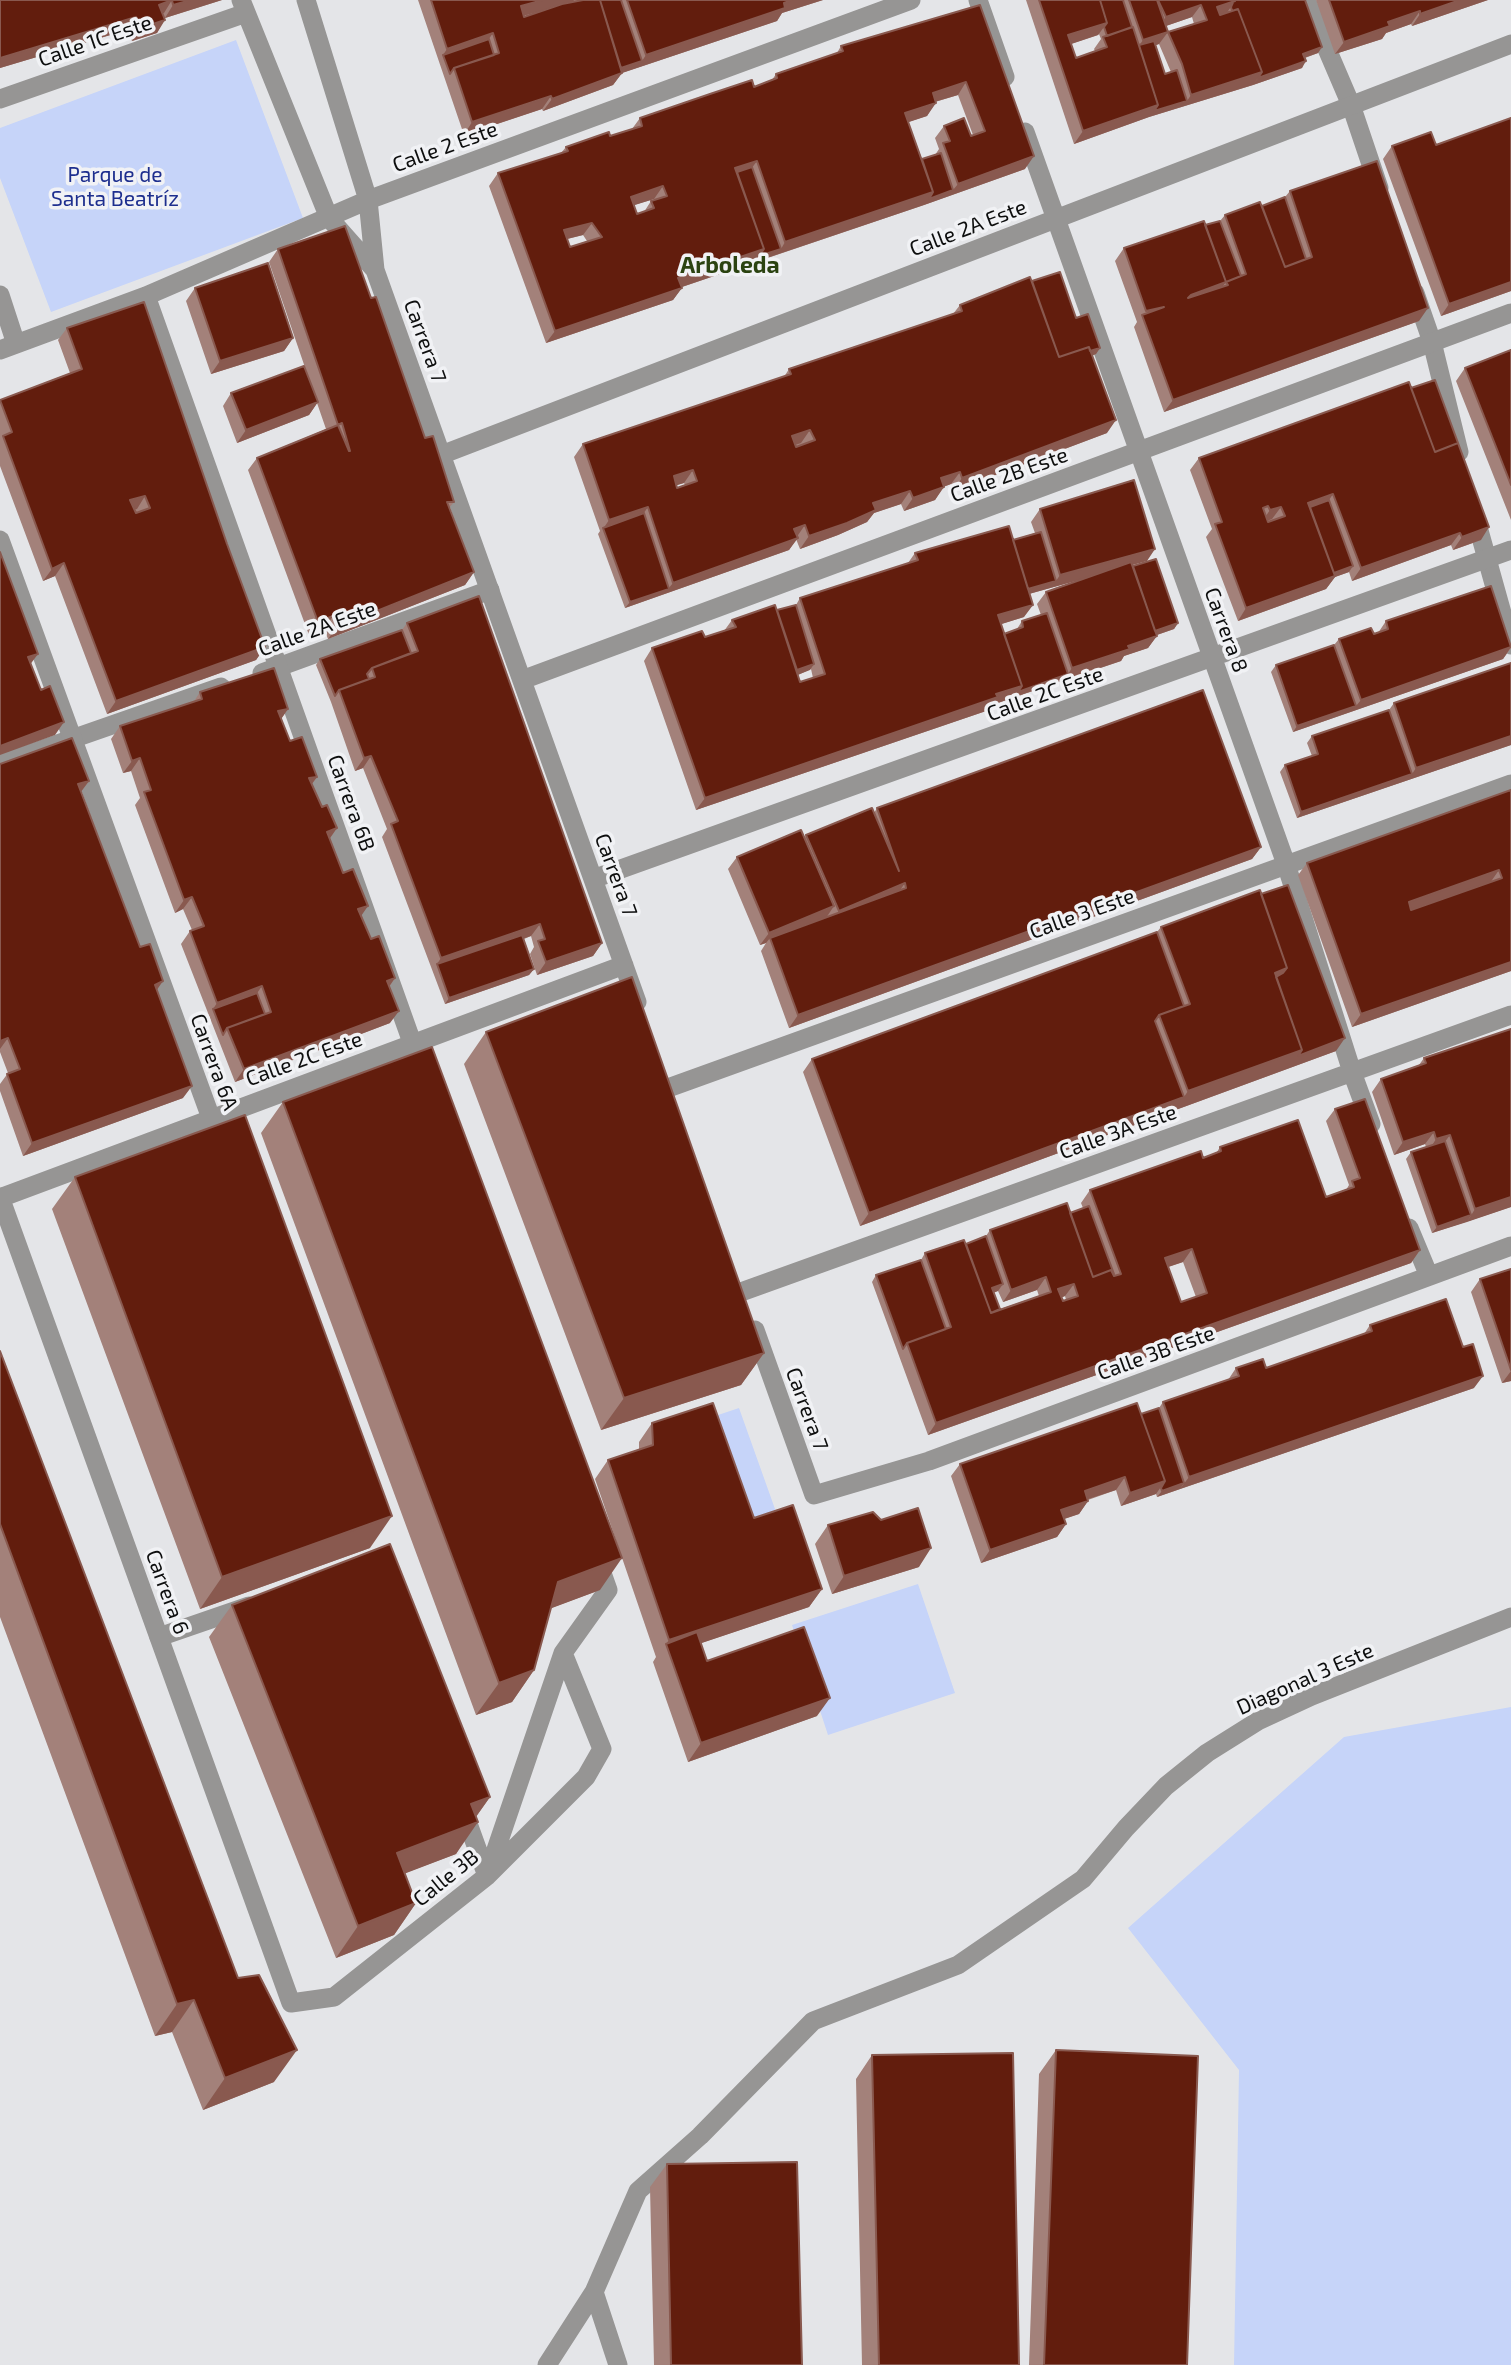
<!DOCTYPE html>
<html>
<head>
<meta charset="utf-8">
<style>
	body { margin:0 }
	canvas { display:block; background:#e4e5e8 }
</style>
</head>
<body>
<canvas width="1511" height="2365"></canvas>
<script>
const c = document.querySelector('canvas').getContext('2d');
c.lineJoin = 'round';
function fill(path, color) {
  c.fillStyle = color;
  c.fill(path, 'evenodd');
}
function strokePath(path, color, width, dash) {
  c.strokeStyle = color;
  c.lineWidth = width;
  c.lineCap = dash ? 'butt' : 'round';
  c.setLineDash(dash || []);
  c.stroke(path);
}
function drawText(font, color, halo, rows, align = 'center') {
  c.font = font + ' "Exo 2",sans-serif';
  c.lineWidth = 7;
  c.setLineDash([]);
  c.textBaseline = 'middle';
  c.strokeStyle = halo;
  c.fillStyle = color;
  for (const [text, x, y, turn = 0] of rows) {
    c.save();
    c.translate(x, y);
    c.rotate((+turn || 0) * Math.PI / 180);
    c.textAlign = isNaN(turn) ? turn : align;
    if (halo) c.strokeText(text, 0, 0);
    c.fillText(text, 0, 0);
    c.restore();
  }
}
const green = new Path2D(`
	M236 40 303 218 51 312 0 178V128Z
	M739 1408 780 1523 741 1536 700 1421Z
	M918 1584 955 1693 828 1735 792 1625Z
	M1511 1707V2365H1234L1239 2070 1128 1928 1344 1737Z`);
const service = new Path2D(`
	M1306 0 1351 105 1379 188
	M1415 293 1432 342 1459 452
	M1475 516 1511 645
	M262 673 490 590
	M0 764 221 687
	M159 1637 249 1606`);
const minor = new Path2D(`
	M241 0 329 218 375 270
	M306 0 368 200 375 270 637 1002
	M978 0 1005 77
	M0 99 246 13
	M1025 132 1286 864 1352 1072 1371 1124
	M0 295 16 344
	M146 296 424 1076
	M0 350 146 296 368 200 911 0
	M441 455 1511 44
	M0 540 223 1151
	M522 680 1511 313
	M593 879 1511 550
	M668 1088 1511 784
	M0 1197 291 2003 334 1997 487 1876 586 1777 602 1749 563 1653
	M0 1198 624 965
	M1409 1228 1429 1276
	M741 1292 1511 1015
	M755 1330 814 1495 929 1461 1511 1246
	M462 1807 487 1876
	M487 1876 563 1653 608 1590 597 1559
	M594 2292 618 2365
	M547 2365 594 2292 638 2191 700 2136 813 2021 958 1965 1083 1879 1126 1828 1166 1786 1207 1753 1258 1721 1312 1696 1511 1617`);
const wall = new Path2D(`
	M0 0H222L165 18 157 33 132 41 127 30 0 68Z
	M418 0H823L782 13 777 21 622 73 613 85 543 111 542 109 464 135ZM552 8 524 17V16Z
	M1026 0H1305L1322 47 1318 53 1305 58 1302 68 1253 85 1149 117 1074 144ZM1192 17 1194 24 1168 32 1166 26ZM1099 34 1101 39 1094 49 1095 51 1076 58 1071 44 1098 35ZM1159 44 1171 72 1165 74 1156 45Z
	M1316 0H1488L1412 26 1411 24 1386 33 1382 39 1335 54Z
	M980 5 1025 169 924 205 682 287 673 300 546 343 489 186 498 173 561 153 566 147 610 136 632 129 640 118 754 87 772 80 776 74 837 53 841 46ZM958 95 973 135 971 136 944 126 935 138 939 149 935 155 922 159 908 122 927 116 935 102ZM654 199V200L651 201 644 212 637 214 634 205ZM583 235 587 241 570 247 567 239Z
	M1436 145 1511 291 1441 316 1383 159 1392 146Z
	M1290 191 1419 321 1164 412 1134 327 1137 322 1115 261 1124 248 1220 221 1225 215 1262 206 1285 197Z
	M278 249 371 298 425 438 454 502 449 508 474 572 465 585 328 639 324 629 309 635 248 470 257 458 326 429 317 403 309 415 237 443 223 406 231 393 312 388 269 262Z
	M1032 281 1076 318 1100 348 1096 354 1092 356 1107 433 953 491 951 484 943 487 935 500 904 511 901 504 874 513 867 522 838 535 800 549 796 539 789 550 625 608 598 534 600 531 574 457 583 444 784 377 789 369 953 314 960 305ZM684 483 685 485 677 488 676 485Z
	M195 288 293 338 284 351 211 374 186 301Z
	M67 328 227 544 265 647 256 660 107 714 55 576 43 581 0 466V400L70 373 58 340Z
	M1511 350V520L1456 381 1465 368Z
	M1409 382 1481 540 1453 550 1451 545 1352 581 1349 572 1335 577 1326 589 1238 621 1206 537 1212 529 1190 470 1199 458Z
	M1040 509 1132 565 1178 623 1174 629 1157 635 1148 648 1124 656 1121 661 992 705 989 710 696 810 644 661 652 648 705 637 724 631 732 620 796 605 800 598 908 563 915 553 1013 540 1035 533 1031 522ZM1086 578 1046 592 1037 604 1041 615 1022 621 1017 629 1004 634 1001 624 1024 617 1029 594ZM811 669 813 678 800 682 798 675Z
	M1386 621 1511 645V648L1503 659 1293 732 1271 672 1276 665 1334 645 1339 639 1378 633Z
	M407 623 602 943 593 956 537 975 530 954 534 947 531 936 524 939 534 969 529 975 445 1004 382 837 387 829 363 768 355 771 331 702 316 665 320 659 402 630Z
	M1511 663V745L1297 818 1280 772 1285 765 1312 756 1307 743 1312 736 1389 710 1394 703Z
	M200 692 288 709 281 719 290 741 317 777 312 784 322 807 337 828 330 838 371 939 395 978 389 987 390 1023 235 1082 181 944 190 931 192 930 183 909 175 913 135 805 140 798 131 771 123 773 111 739 120 726 193 703Z
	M0 764 89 781 81 792 157 990 183 1098 23 1156 0 1091V1084L8 1073 0 1052Z
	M1511 790V971L1352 1027 1298 875 1307 863Z
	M877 808 1261 847 1252 859 789 1028 761 951 766 943 760 945 728 869 737 857 805 837 806 835 874 813Z
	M1161 927 1336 1051 860 1226 803 1072 812 1059 1157 932Z
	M1511 1029V1207L1432 1233 1406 1159 1411 1152 1426 1147 1425 1144 1394 1155 1372 1092 1381 1079 1419 1065 1424 1058Z
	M486 1032 764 1353 741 1385 601 1430 464 1064Z
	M283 1102 600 1590 551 1608 534 1670 512 1702 476 1715 261 1133Z
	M1335 1109 1420 1250 1411 1263 928 1435 872 1282 876 1275 921 1260 925 1253 966 1244 986 1236 990 1230 1070 1213 1083 1208 1081 1203 1090 1190 1203 1158 1217 1152 1220 1147 1326 1197 1346 1190 1349 1185 1326 1121ZM1183 1262 1196 1297 1181 1302 1168 1267ZM1037 1290 1039 1296 1000 1309 994 1292 998 1291 1003 1302ZM1065 1296 1066 1300 1063 1301 1061 1298Z
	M75 1177 370 1548 200 1609 52 1209Z
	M1511 1269V1381L1502 1383 1471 1292 1480 1279Z
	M1370 1325 1474 1388 1157 1497 1156 1494 1121 1506 1116 1490 1088 1500V1501L1079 1514 1064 1519 1066 1524 1057 1537 981 1563 951 1476 960 1464 1141 1414 1159 1408 1163 1402 1228 1380 1236 1368H1266L1364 1334Z
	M0 1351 274 2082 203 2110 172 2032 155 2036 0 1617Z
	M652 1423 754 1518 822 1589 809 1607 701 1643 707 1661 817 1716 688 1762 653 1662 656 1657 595 1479 608 1460 639 1450V1442Z
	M828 1525 919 1567 832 1594 815 1544Z
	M232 1605 490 1797 476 1817 456 1854 405 1873 416 1903 394 1935 336 1958 209 1637Z
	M1056 2050 1187 2365H1029L1039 2074Z
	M872 2055 1019 2365H862L856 2079Z
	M667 2164 802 2365H654L650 2187Z`);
const shadedWall = new Path2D(`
	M172 0 164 13 151 17 159 5Z
	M191 0H222L165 18 173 5Z
	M543 0H574L573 2 512 19 521 6Z
	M792 0H823L782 13 777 21 622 73 613 85 543 111 552 99 615 70 642 61 646 55Z
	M1460 0H1488L1412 26 1420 14Z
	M1235 1 1226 14 1208 20 1217 7Z
	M1201 5 1192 17 1157 29 1166 17Z
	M1420 11 1411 24 1386 33 1382 39 1335 54 1344 42 1388 22Z
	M136 17 127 30 0 68V58Z
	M165 20 157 33 132 41 141 28Z
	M1107 23 1098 35 1059 48 1068 35Z
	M1168 32 1159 44 1134 53 1143 40Z
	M493 33 484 46 443 55 447 49Z
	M1322 47 1318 53 1298 60 1303 54Z
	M1306 61 1302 68 1253 85 1258 78Z
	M1262 72 1253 85 1149 117 1074 144 1083 131 1158 105 1187 101 1191 95Z
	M966 82 958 95 924 105 933 93Z
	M551 96 542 109 464 135 472 122Z
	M936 103 927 116 897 126 905 113Z
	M1034 156 1025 169 924 205 755 262 759 256 781 249 785 242 933 192 953 190 958 184Z
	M757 161 748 173 731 174 735 168Z
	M663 186 654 199 622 209 631 197Z
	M592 223 583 235 555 242 564 230Z
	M764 249 755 262 670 291 678 278Z
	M1226 282 1217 294 1183 307 1191 295Z
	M1511 282V291L1441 316 1449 304Z
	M682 288 673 300 546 343 555 331Z
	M1428 308 1419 321 1164 412 1173 400Z
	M293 338 284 351 211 374 220 361Z
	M1100 348 1096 354 1050 370 1054 364Z
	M318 402 309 415 237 443 246 430Z
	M1116 420 1107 433 953 491 962 478Z
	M810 430 801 443 783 449 792 436Z
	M693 470 684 483 665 489 674 476Z
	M960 472 951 484 932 491 941 478Z
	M944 487 935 500 904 511 913 498Z
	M910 491 901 504 874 513 867 522 838 535 800 549 809 536 873 503Z
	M1333 494 1325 506 1304 509 1308 503Z
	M145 496 137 509 122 512 130 500Z
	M648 507 639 520 603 529 609 520Z
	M1281 507 1272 519 1261 523 1270 510Z
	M805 525 796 538 794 529Z
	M1489 527 1481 540 1453 550 1462 537Z
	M1460 533 1451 545 1352 581 1361 568Z
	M798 538 789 550 625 608 630 602 668 589 673 583Z
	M1155 549 1147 561 1018 597 1023 590 1056 581 1060 575Z
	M64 563 55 576 43 581 52 569Z
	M1353 566 1349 572 1335 577 1326 589 1238 621 1246 608Z
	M474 572 465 585 328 639 337 627Z
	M1033 605 1024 617 989 628 998 615Z
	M333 616 324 629 309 635 318 622Z
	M1178 623 1174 629 1145 639 1150 633Z
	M1157 636 1148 648 1124 656 1121 661 1064 680 1072 668 1128 646Z
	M265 647 256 660 107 714 116 701Z
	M1511 647 1503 659 1293 732 1297 726 1356 706 1361 700Z
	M38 654 29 666 28 657Z
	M814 664 810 670 787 679 791 672Z
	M1068 674 1064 680 992 705 989 710 696 810 705 798 996 694 1022 686Z
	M288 709 279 722 278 711Z
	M64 722 55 735 0 755V746Z
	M1511 736V745L1297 818 1301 812 1412 774 1416 768Z
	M371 756 363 768 355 771 364 758Z
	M140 758 131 771 123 773 132 761Z
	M317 777 308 789 309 778Z
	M89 781 80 793 78 784Z
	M337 828 328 841 327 832Z
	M1261 847 1252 859 789 1028 798 1015Z
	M1499 870 1490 883 1400 915 1409 902Z
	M905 883 896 896 830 923 839 911Z
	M192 897 183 909 175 913 184 900Z
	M368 906 359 919 358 909Z
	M834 906 826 918 770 938 766 943 760 945 769 933Z
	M540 924 531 936 438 968 437 964 441 958Z
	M602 943 593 956 537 975 546 962Z
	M1511 962V971L1352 1027 1361 1014Z
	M1287 968 1274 986 1275 973Z
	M534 969 529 975 445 1004 449 998Z
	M395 978 386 991 387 981Z
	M163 981 154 994 155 985Z
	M262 986 253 999 213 1009 217 1003Z
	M399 1011 390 1023 235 1082 244 1069Z
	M8 1038 0 1049V1041Z
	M1345 1038 1336 1051 860 1226 869 1213 1184 1097 1188 1091 1302 1050Z
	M192 1086 183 1098 23 1156 32 1143Z
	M1434 1132 1425 1144 1394 1155 1403 1142Z
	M1450 1135 1441 1147 1428 1152 1436 1139Z
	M1511 1197V1207L1467 1222 1475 1209Z
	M1471 1215 1467 1222 1432 1233 1437 1227Z
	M1192 1249 1183 1262 1156 1271 1165 1258Z
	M1420 1250 1411 1263 928 1435 936 1423Z
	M1046 1277 1037 1290 1003 1302 1011 1290Z
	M1003 1284 998 1291 988 1295 992 1288Z
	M1074 1284 1065 1296 1049 1302 1058 1289Z
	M764 1353 741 1385 601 1430 624 1398Z
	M1511 1371V1381L1502 1383Z
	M1483 1376 1474 1388 1180 1489 1189 1477Z
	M1125 1477 1116 1490 1076 1503 1085 1491Z
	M1165 1481 1156 1494 1121 1506 1130 1493Z
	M1184 1483 1180 1489 1157 1497 1162 1491Z
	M1088 1501 1079 1514 1052 1523 1061 1510Z
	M392 1516 370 1548 200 1609 222 1577Z
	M1066 1524 1057 1537 981 1563 990 1550Z
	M931 1548 919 1567 832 1594 844 1576Z
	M622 1558 600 1590 536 1614 558 1582Z
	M822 1589 809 1607 669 1654 666 1644 669 1640Z
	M534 1670 512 1702 476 1715 499 1683Z
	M830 1698 817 1716 688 1762 701 1743Z
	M490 1797 470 1825 478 1822 456 1854 375 1885 397 1853 471 1804Z
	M416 1903 394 1935 336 1958 358 1926Z
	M194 2000 172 2032 155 2036 177 2004Z
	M297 2050 274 2082 203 2110 225 2078Z`);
const building = new Path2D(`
	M0 0H191L173 5 172 0 159 5 165 20 141 28 136 17 0 58Z
	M431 0H543L521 6 524 17 562 4 583 0H600L622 73 552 99 551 96 472 122 454 68 499 53 493 33 447 49Z
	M600 0H621L642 61 621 68Z
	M627 0H792L784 3 785 8 646 55Z
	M1039 0H1100L1107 23 1068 35 1076 58 1107 47 1103 37 1133 27 1158 105 1083 131Z
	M1100 0H1123L1132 27 1107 36 1104 27 1107 23Z
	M1129 0H1157L1168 32 1207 20 1201 5 1166 17 1158 0H1234L1235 1 1217 7 1220 15 1238 9 1262 72 1191 95 1182 64 1168 32 1143 40Z
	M1234 0H1305L1322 47 1303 54 1306 61 1258 78 1262 72 1238 9 1232 11 1231 7Z
	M1329 0H1460L1420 14V11L1388 22 1390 26 1344 42Z
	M980 5 1034 156 958 184 943 143 950 141 944 126 964 118 971 136 985 131 966 82 933 93 936 103 905 113 933 192 785 242 757 161 735 168 764 249 678 278 682 288 555 331 498 173 568 151 566 147 609 132 610 136 642 126 640 118 710 94 752 80 754 87 777 78 776 74 843 51 841 46ZM663 186 667 196 651 201 654 208 637 214 631 197ZM592 223 602 237 570 247 564 230Z
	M489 39 494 55 454 68 450 74 443 55Z
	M1154 41 1165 74 1177 70 1187 101 1154 111 1158 105 1139 45Z
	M1511 118V282L1449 304 1392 146 1431 132 1436 145Z
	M941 153 953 190 929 199 933 192 922 159Z
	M1377 161 1428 308 1173 400 1142 315 1164 307 1146 311 1124 248 1204 221 1226 282 1246 274 1225 215 1260 202 1285 267 1312 257 1290 191ZM1226 282 1228 285 1188 298 1191 295Z
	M752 167 781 249 759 256 764 249 737 172Z
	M1285 197 1306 259 1285 267 1262 206Z
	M1220 221 1241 276 1226 282 1205 225Z
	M345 226 371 298 376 297 425 438 433 436 454 502H447L474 572 337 627 333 616 318 622 257 458 338 425 278 249ZM342 423 350 451H349L338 425Z
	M268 263 293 338 220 361 195 288Z
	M1060 272 1076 318 1088 314 1100 348 1090 351 1089 347 1059 357 1032 281Z
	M1030 277 1059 357 1089 347 1116 420 962 478 960 472 941 478 944 487 913 498 910 491 873 503 876 510 847 523 809 536 805 525 794 529 798 538 673 583 648 507 609 520 583 444 791 374 789 369 962 311 960 305ZM810 430 815 440 796 447 792 436ZM693 470 697 481 677 488 674 476Z
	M144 302 227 544 265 647 116 701 64 563 52 569 3 436 12 432 0 400 82 369 67 328ZM145 496 150 508 136 513 130 500Z
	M1511 350V485L1465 368Z
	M304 366 318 402 246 430 231 393Z
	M1435 380 1458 443 1435 452 1411 388Z
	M1409 382 1435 452 1458 443 1489 527 1462 537 1460 533 1361 568 1333 494 1308 503 1335 576 1246 608 1215 524 1222 522 1199 458ZM1268 506 1270 510 1281 507 1285 516 1268 522 1263 508Z
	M1134 480 1155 549 1060 575 1040 509Z
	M1329 500 1353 566 1334 573 1310 507Z
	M644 513 669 589 630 602 603 528Z
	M1009 526 1033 605 998 615 1022 686 996 694 998 697 705 798 652 648 702 631 705 637 736 627 732 620 775 605 800 682 825 674 800 598 918 560 915 553Z
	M1041 532 1056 581 1028 589 1013 540Z
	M0 552 38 654 28 657 41 690 50 686 64 722 0 746Z
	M1156 559 1178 623 1155 631 1133 566Z
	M1131 562 1157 636 1128 646 1130 649 1072 668 1046 592Z
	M1491 586 1511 647 1361 700 1339 639 1371 628 1374 634 1388 629 1386 621Z
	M479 596 602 943 546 962 538 941 545 939 540 924 441 958 391 824 398 821 371 756 364 758 339 690 375 677 372 668 418 651 407 623Z
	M796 605 814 664 797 670 777 610Z
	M1047 613 1068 674 1018 692 1022 686 1004 634 1023 627 1022 621Z
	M402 630 411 653 372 668 367 674 369 679 339 690 335 696 320 659Z
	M1334 645 1356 706 1297 726 1276 665Z
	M1511 663V736L1416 768 1394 703Z
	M274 668 288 709 278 711 290 741 302 737 317 777 309 778 322 807 327 805 337 828 327 832 343 873 353 869 368 906 358 909 371 939 379 936 395 978 387 981 399 1011 244 1069 227 1028 271 1012 262 986 217 1003 190 931 204 926 192 897 184 900 144 792 151 790 140 758 132 761 120 726 202 699 200 692Z
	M1203 690 1261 847 798 1015 770 938 906 888 905 883 839 911 806 835 872 808 899 871 877 808Z
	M1389 710 1412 774 1301 812 1285 765 1318 754 1312 736Z
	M72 738 89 781 78 784 140 947 150 944 163 981 155 985 192 1086 32 1143 7 1074 20 1069 8 1038 0 1041V764Z
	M1511 790V962L1361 1014 1307 863ZM1499 870 1502 878 1411 910 1409 902Z
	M801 830 834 906 769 933 737 857Z
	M1288 885 1345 1038 1298 1056 1302 1050 1276 977 1283 973 1287 968 1261 894Z
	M1260 890 1287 968 1275 973 1302 1050 1188 1091 1159 1015 1190 1004 1161 927Z
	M1157 932 1184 1006 1159 1015 1155 1021 1184 1097 869 1213 812 1059Z
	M522 935 534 969 449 998 437 964Z
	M632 977 764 1353 624 1398 486 1032Z
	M257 993 265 1014 227 1028 223 1035 213 1009Z
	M1511 1029V1197L1475 1209 1450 1135 1436 1139 1434 1132 1403 1142 1381 1079 1426 1063 1424 1058Z
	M432 1047 622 1558 558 1582 534 1670 499 1683 283 1102Z
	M1365 1099 1420 1250 936 1423 907 1343 951 1327 925 1253 964 1240 991 1313 1051 1292 1046 1277 1011 1290 990 1230 1067 1203 1093 1277 1111 1270 1114 1276 1121 1274 1090 1190 1201 1151 1203 1158 1221 1151 1220 1147 1298 1120 1326 1197 1354 1187 1352 1181 1360 1178 1335 1109ZM1192 1249 1207 1293 1181 1302 1165 1258ZM1074 1284 1078 1296 1063 1301 1058 1289Z
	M245 1115 392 1516 222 1577 75 1177Z
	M1445 1141 1471 1215 1437 1227 1411 1152Z
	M1089 1206 1114 1274H1113L1111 1270 1093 1277 1070 1213Z
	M986 1236 1003 1284 992 1288 1000 1309 991 1313 966 1244Z
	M921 1260 946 1329 907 1343 903 1349 876 1275Z
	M1511 1269V1370L1480 1279Z
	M1446 1299 1463 1347 1473 1344 1483 1376 1189 1477 1163 1402 1239 1376 1236 1368 1263 1359 1266 1368 1372 1331 1370 1325Z
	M0 1351 238 1978 259 1975 297 2050 225 2078 194 2000 177 2004 0 1524Z
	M713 1403 754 1518 793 1505 822 1589 669 1640 608 1460 653 1445 652 1423Z
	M1137 1403 1165 1481 1130 1493 1125 1477 1085 1491 1088 1501 1061 1510 1066 1524 990 1550 960 1464Z
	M1159 1408 1184 1483 1162 1491 1161 1488 1165 1481 1141 1414Z
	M918 1508 931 1548 844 1576 828 1525 873 1512 881 1520Z
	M390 1544 490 1797 471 1804 478 1822 397 1853 416 1903 358 1926 232 1605Z
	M804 1627 830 1698 701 1743 666 1644 697 1632 707 1661Z
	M1056 2050 1198 2056 1187 2365H1044Z
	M1013 2053 1019 2365H879L872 2055Z
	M797 2162 802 2365H671L667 2164Z`);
const streetNames = [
	["Calle 1C Este",95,41,-19],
	["Calle 2 Este",445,147,-20],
	["Calle 2A Este",968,228,-21],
	["Carrera 7",425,341,70],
	["Calle 2B Este",1009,475,-20],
	["Calle 2A Este",317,629,-20],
	["Carrera 8",1226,630,70],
	["Calle 2C Este",1045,694,-20],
	["Carrera 6B",351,803,70],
	["Carrera 7",616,875,70],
	["Calle 3 Este",1082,914,-20],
	["Calle 2C Este",304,1059,-20],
	["Carrera 6A",214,1062,70],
	["Calle 3A Este",1118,1132,-20],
	["Calle 3B Este",1156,1353,-20],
	["Carrera 7",807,1409,70],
	["Carrera 6",167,1592,70],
	["Diagonal 3 Este",1305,1679,-24],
	["Calle 3B",446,1878,-39]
];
const parkNames = [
	["Parque de",115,175],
	["Santa Beatríz",115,199]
];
const neighbourhoodNames = [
	["Arboleda",730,265]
];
fill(green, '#c6d4f9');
strokePath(service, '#969594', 19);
strokePath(minor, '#969594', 19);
fill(wall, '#a3817a');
fill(shadedWall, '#89594f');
fill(building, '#621d0d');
strokePath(building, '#89594f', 2);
drawText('21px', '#0d0e0e', '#f1f2f5', streetNames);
drawText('21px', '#1d2e8e', '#f1f2f5', parkNames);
drawText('bold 23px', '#2b4311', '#f1f2f5', neighbourhoodNames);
</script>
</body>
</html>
